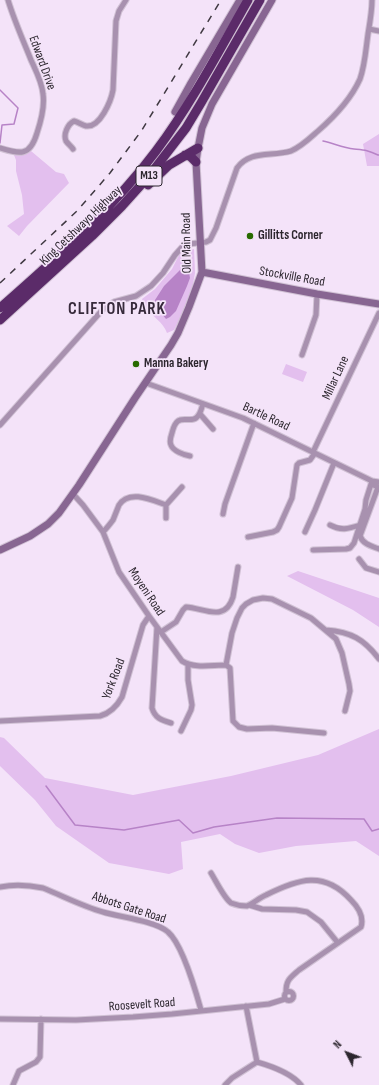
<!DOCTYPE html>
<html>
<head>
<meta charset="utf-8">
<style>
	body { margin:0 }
	#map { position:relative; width:379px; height:1085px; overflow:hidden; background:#f4e3f9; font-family:"Sofia Sans Condensed",sans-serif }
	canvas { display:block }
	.north { position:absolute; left:327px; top:1033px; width:40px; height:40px; -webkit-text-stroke:3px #f4e3f9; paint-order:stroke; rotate:312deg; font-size:11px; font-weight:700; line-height:16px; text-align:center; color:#2c262e }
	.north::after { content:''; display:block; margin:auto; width:14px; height:18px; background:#2c262e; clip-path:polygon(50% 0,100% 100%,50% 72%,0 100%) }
</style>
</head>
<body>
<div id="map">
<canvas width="379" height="1085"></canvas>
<div class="north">N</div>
</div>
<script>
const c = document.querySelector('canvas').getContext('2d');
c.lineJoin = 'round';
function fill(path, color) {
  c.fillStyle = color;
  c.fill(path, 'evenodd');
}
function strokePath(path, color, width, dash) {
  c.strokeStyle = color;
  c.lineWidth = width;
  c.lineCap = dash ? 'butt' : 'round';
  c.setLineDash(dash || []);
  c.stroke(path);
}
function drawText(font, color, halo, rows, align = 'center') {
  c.font = font + ' "Sofia Sans Condensed",sans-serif';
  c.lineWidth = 3.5;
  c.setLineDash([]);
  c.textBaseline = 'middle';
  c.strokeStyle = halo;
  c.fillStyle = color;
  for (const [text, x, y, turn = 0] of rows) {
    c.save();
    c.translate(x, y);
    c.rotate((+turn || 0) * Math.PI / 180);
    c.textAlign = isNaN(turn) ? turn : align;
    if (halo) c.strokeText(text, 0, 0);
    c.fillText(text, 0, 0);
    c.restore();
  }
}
const green = new Path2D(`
	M379 134V166H367L363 144Z
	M31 151 56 172 64 174 69 183 27 226 19 236 7 226 24 214 22 195 16 171V160L14 155H20Z
	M194 249 195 273 190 301 174 330 167 333C163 322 152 316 146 308 144 305 143 302 142 299L155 289 172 269 180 253Z
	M286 364 307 372 303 382 282 374Z
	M298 571 379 598V627L353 610 287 576Z
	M379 729V856L356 841 296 846 259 853 235 844 220 834 181 842 183 869 169 874 109 863 56 826 35 800 0 766V737L4 738 45 778 133 795 231 776 318 755Z`);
const water = new Path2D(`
	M184 266 188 267 190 278 187 286 176 311 170 317 166 319 157 308 155 300 164 286Z`);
const stream = new Path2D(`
	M0 90 18 108 14 124 2 125 0 143
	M323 141C333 143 343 148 354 149 364 150 368 150 378 155H379
	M46 786 75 825 124 830 179 820 193 833 214 827 277 818 364 819 372 831 379 829`);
const street = new Path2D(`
	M369 29 379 31
	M0 148C20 154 30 157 37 133 41 121 45 107 43 94 42 82 36 71 31 60 23 40 14 20 8 0
	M73 149C71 146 68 144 66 141 63 134 68 124 74 121 78 122 82 125 86 126 100 128 111 101 113 90L116 21 119 11 126 0
	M302 355 316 315 317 294
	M146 383 243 418 372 481 379 482
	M200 414 213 429
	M0 425 105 307 114 302 136 296 151 286 163 273 175 255 183 246 189 244 206 242 210 240 216 228 237 168C250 150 271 157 291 151 301 147 309 139 318 131 334 117 351 99 360 79 365 65 366 48 368 34 370 22 372 11 372 0
	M313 452 379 313
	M190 456C184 455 173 451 171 445 169 441 171 436 172 433 173 429 174 424 178 421 183 417 191 422 196 418 201 414 201 409 203 404
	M371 484 378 487 360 536C363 544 371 546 379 549
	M73 494 83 505 103 532 119 572 149 616 182 661C195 669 211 665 226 665L230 668 233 721 239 727 247 729 272 728 324 733
	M223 514 225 504 254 423
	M166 518V505
	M330 525C341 531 348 529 360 525
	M103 532C107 528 110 524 113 520 115 515 117 510 119 505 129 489 152 500 166 505L182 487
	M305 532 315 510 334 463
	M248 537 273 532 277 530 279 527 292 498 297 465 299 463 310 460 315 453
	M313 550 346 549 350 548 354 543 365 509 366 500 372 481
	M359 559 366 568 379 572
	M157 627 152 708C155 718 161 720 171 723
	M326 630C351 632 364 639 379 659
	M161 632 176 622 183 610 186 607C204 608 225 623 233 597L238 567
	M226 665 232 633 237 618 242 608 246 604 253 600 263 598 272 599 311 618 336 639 342 653 349 684 350 691 345 711
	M0 721 100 716C111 713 117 706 122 697L143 625 149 616
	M181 731 191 710 192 705 188 680V664
	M211 873C216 881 224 898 231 903 236 905 243 906 247 906 254 903 259 898 266 895 298 879 324 870 351 900 358 907 364 917 361 927L299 970C290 978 286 980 286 992
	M0 887C14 884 29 885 43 888 63 896 82 906 103 912 119 917 156 921 168 932 182 944 196 992 201 1010
	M249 905 262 909 296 910 307 912 321 922 338 943
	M284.5 996a4.5 4.5 0 1 1 9 0a4.5 4.5 0 1 1-9 0Z
	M0 1019 76 1020 133 1017 172 1014 269 1004 285 999
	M257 1062C271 1066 292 1074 301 1085
	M13 1085 19 1071 36 1062 40 1057 41 1019
	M225 1085 232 1078 257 1062 246 1006`);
const secondary = new Path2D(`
	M175 112 191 83 240 0
	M202 272 317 294 379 304
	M0 550 30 536 48 524 59 513 79 485 135 398 171 345 178 333 189 307 202 272 196 162 198 148 202 128 212 104 272 0`);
const highway = new Path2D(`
	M185 155 190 156 196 162
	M148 185 169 165 198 148
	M0 308C55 259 112 210 156 151 191 104 219 51 248 0
	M0 320 92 236 122 206 149 176 186 128 201 103 260 0`);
const rail = new Path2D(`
	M0 283 77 211 110 173 142 130 221 0`);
const markers = [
	[250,236,4,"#276a00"],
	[136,364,4,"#276a00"]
];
const shields = [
	[149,176,26]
];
const shieldNames = [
	["M13",149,176]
];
const streetNames = [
	["Edward Drive",42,63,70],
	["King Cetshwayo Highway",81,226,-44],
	["Old Main Road",187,243,-91],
	["Stockville Road",292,277,10],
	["Millar Lane",336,378,-65],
	["Bartle Road",266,417,25],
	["Moyeni Road",146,592,56],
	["York Road",114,679,-69],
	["Abbots Gate Road",129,908,18],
	["Roosevelt Road",142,1005,-4]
];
const poiNames = [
	["Gillitts Corner",258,236],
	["Manna Bakery",144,364]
];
const districtNames = [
	["CLIFTON PARK",117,310]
];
fill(green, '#e3bfee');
fill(water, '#b783c7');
strokePath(stream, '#b783c7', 1.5);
strokePath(street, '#d0c1d4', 7);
strokePath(secondary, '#d0c1d4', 9);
strokePath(highway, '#d0c1d4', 11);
strokePath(street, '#a891af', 5);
strokePath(secondary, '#886692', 7);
strokePath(highway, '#5b2b69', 9);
strokePath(rail, '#403942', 1.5, [7, 7]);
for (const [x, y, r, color] of markers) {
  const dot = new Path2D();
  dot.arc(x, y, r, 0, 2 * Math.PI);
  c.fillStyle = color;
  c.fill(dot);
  strokePath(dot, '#f4e3f9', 1.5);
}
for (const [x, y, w] of shields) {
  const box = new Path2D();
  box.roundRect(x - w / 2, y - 10, w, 20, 3);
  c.fillStyle = '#f4e3f9';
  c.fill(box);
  strokePath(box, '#2c262e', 1);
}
drawText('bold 12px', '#2c262e', null, shieldNames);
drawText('13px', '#2c262e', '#f4e3f9', streetNames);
drawText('bold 13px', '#2c262e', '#f4e3f9', poiNames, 'left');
c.letterSpacing = '1px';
drawText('bold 17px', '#372a3b', '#f4e3f9', districtNames);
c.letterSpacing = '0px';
</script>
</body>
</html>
